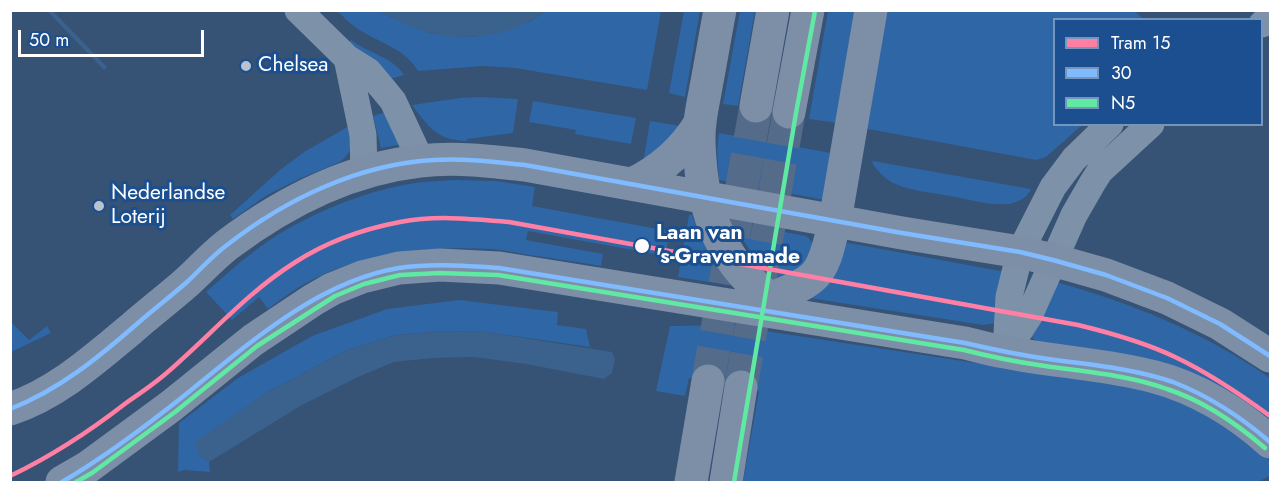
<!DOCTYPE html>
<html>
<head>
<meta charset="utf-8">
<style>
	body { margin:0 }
	#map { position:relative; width:1281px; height:493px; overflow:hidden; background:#365274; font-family:Jost,sans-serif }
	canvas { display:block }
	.frame { position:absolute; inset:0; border:12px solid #fff; pointer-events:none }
	.legend { position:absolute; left:1053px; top:18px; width:210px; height:108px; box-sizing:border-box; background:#1b4f8f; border:2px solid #7695bc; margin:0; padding:8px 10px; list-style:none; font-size:18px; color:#fff }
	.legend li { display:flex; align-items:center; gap:12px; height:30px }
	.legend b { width:30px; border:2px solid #7695bc }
	.scale { position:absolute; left:18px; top:30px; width:186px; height:27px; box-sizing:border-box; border:3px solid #fff; border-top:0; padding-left:8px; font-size:18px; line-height:21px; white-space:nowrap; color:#fff; -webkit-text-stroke:4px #1b4f8f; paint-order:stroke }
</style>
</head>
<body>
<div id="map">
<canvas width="1281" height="493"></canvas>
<div class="frame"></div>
<ul class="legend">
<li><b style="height:8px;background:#ff80a4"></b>Tram 15</li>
<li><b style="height:8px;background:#80bbff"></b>30</li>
<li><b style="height:8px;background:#60e9a3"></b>N5</li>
</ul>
<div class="scale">50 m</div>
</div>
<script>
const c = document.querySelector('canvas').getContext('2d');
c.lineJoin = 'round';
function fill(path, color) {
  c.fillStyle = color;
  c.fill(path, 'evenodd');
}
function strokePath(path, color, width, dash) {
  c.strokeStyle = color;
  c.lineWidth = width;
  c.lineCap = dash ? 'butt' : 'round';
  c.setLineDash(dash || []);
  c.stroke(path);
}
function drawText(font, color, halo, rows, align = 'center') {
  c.font = font + ' Jost,sans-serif';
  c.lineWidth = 6;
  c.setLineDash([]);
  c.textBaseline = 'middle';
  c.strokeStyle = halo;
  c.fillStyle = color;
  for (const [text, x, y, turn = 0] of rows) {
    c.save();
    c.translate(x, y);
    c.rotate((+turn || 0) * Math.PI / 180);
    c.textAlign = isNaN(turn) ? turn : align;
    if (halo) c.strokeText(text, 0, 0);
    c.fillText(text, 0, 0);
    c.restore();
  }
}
const green = new Path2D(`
	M1134 10 1143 19 1054 20V124L1082 125 1046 157 1036 160 863 128 885 11Z
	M337 11H379L395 19 429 33 474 37 529 22 545 11H661L647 90 515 68 483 66 418 71C406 50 383 44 363 32 353 27 345 18 337 11Z
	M684 11H700L685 97 669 93Z
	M740 11H755L738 106 723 104Z
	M828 11H857L837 123 809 119Z
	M351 40C368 53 393 57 404 75L386 80 348 43Z
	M480 97 518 99 513 133 467 139V141C436 140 429 127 412 105L460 98Z
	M533 101 636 118 631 144 575 134 576 130 529 122Z
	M389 111 403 144 381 148 373 116Z
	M650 121 680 126 678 135 643 163Z
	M351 125C351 142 355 150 340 162L299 179 267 195 233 219 230 215 280 170 304 152Z
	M719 133 831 153 830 201 719 180 717 150Z
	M873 161 1031 189C1027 198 1018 202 1009 204 990 206 968 199 949 196 930 192 908 191 891 182 883 177 877 170 872 163Z
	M457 180 496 181 535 187 532 206 669 231 666 256 528 231 526 240 603 254 601 266C577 262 553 258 529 255 517 253 504 250 492 249 434 246 372 251 318 277 300 285 284 297 268 309L259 297 232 320 206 292C221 279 236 265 252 253 295 219 361 191 415 183 429 181 443 181 457 180Z
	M689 215H692C701 241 713 263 728 285L678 277Z
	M737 223 806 236C814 242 814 247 813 257L780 283C761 267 747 248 735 227Z
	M843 242 1006 272 997 323 983 325 803 297Z
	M1052 281C1129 302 1204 332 1270 378V427L1039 343 1030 336Z
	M459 300 558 312 557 325 586 329 590 347 486 332 441 331 396 335 347 350 264 394 199 455 209 462 210 472 184 470 178 472 179 423 238 378 312 336 387 309Z
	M10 321 29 340 47 326 51 333 11 352Z
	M726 325 1127 386 1161 394 1191 406 1254 441 1270 462V476L1258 482H743L759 391 689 378 685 396 656 391 670 326Z`);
const water = new Path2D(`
	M47 11H53L107 67 104 70Z
	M379 11H545C540 14 535 18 530 21 503 37 460 41 430 33 412 28 395 19 379 11Z
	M441 331 486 332 612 352 615 359 612 373 604 379 526 364 474 357 433 358 394 362 358 377 302 405 209 462 199 455 195 442 264 394 347 350 396 335Z`);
const majorTunnel = new Path2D(`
	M708 381 756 106
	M741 387 789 112`);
const minor = new Path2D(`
	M298 10 347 58 368 71 384 90 393 101 421 161
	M1262 24 1270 16
	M347 58 363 135 364 172
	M1006 351 1009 297 1020 252 1053 187 1074 159 1110 124
	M1006 352 1029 316 1074 215 1093 182 1100 171 1151 124`);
const major = new Path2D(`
	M720 10C715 36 711 61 706 87 704 99 701 111 700 123 698 135 699 147 700 159 704 222 729 274 784 308
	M756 106 773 10
	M789 112 808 10
	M632 184C661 170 683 151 700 123
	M747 306C766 300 807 288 818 271 828 257 830 238 835 221L871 10
	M10 409C56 394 95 359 131 329 149 313 169 298 187 282 200 270 213 256 227 245 284 202 348 169 420 161 455 157 490 161 525 165L902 233 1020 252 1053 260 1106 275 1167 298 1220 324 1270 356
	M62 482 88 467 171 406 253 340 313 300 332 289 362 277 399 268 440 265 499 268 561 278 965 343C978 346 991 350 1005 352 1055 362 1106 364 1155 377 1197 388 1238 413 1270 442
	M691 482 708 381
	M726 482 741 387`);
const bus1 = new Path2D(`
	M10 409C59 390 99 357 138 323 154 309 171 296 187 282 200 270 212 256 227 245 286 199 359 164 434 160 465 158 495 162 525 165L902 233 1020 252 1053 260 1106 275 1167 298 1220 324 1270 356
	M62 482C105 457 146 426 185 395 247 345 318 281 399 268 432 263 466 266 499 268L965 343C995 350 1025 356 1055 360 1094 365 1135 369 1173 382 1209 396 1241 417 1270 442`);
const bus2 = new Path2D(`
	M76 482 92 473 175 412 257 346 335 296 364 284 400 275 440 273 498 275 964 350C991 357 1017 362 1045 366 1086 372 1128 375 1167 389 1204 401 1236 423 1265 448
	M734 482 796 113 815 11`);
const tram1 = new Path2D(`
	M10 476C52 456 90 431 126 403 139 394 151 386 163 376 207 339 245 294 294 263 326 242 363 229 400 222 436 215 473 219 509 222L1078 325C1111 333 1144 342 1175 357 1209 373 1240 394 1270 416`);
const markers = [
	[246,66,6,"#b9c2ce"],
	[99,206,6,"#b9c2ce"],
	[642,246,8,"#fff"]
];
const poiNames = [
	["Chelsea",258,66],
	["Nederlandse",111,194],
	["Loterij",111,218]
];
const stopNames = [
	["Laan van",656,234],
	["'s-Gravenmade",656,258]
];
fill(green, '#2f66a5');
fill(water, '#3b618d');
strokePath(majorTunnel, '#546c89', 33, [33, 16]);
strokePath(minor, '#7d92a8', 27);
strokePath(major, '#7d8ea7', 33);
strokePath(bus1, '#80bbff', 4.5);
strokePath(bus2, '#60e9a3', 4.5);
strokePath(tram1, '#ff80a4', 4.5);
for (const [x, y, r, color] of markers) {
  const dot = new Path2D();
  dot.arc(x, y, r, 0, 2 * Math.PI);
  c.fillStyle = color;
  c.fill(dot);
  strokePath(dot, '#1b4f8f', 2);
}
drawText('21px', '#fff', '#1b4f8f', poiNames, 'left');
drawText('bold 21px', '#fff', '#1b4f8f', stopNames, 'left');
</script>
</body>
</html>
